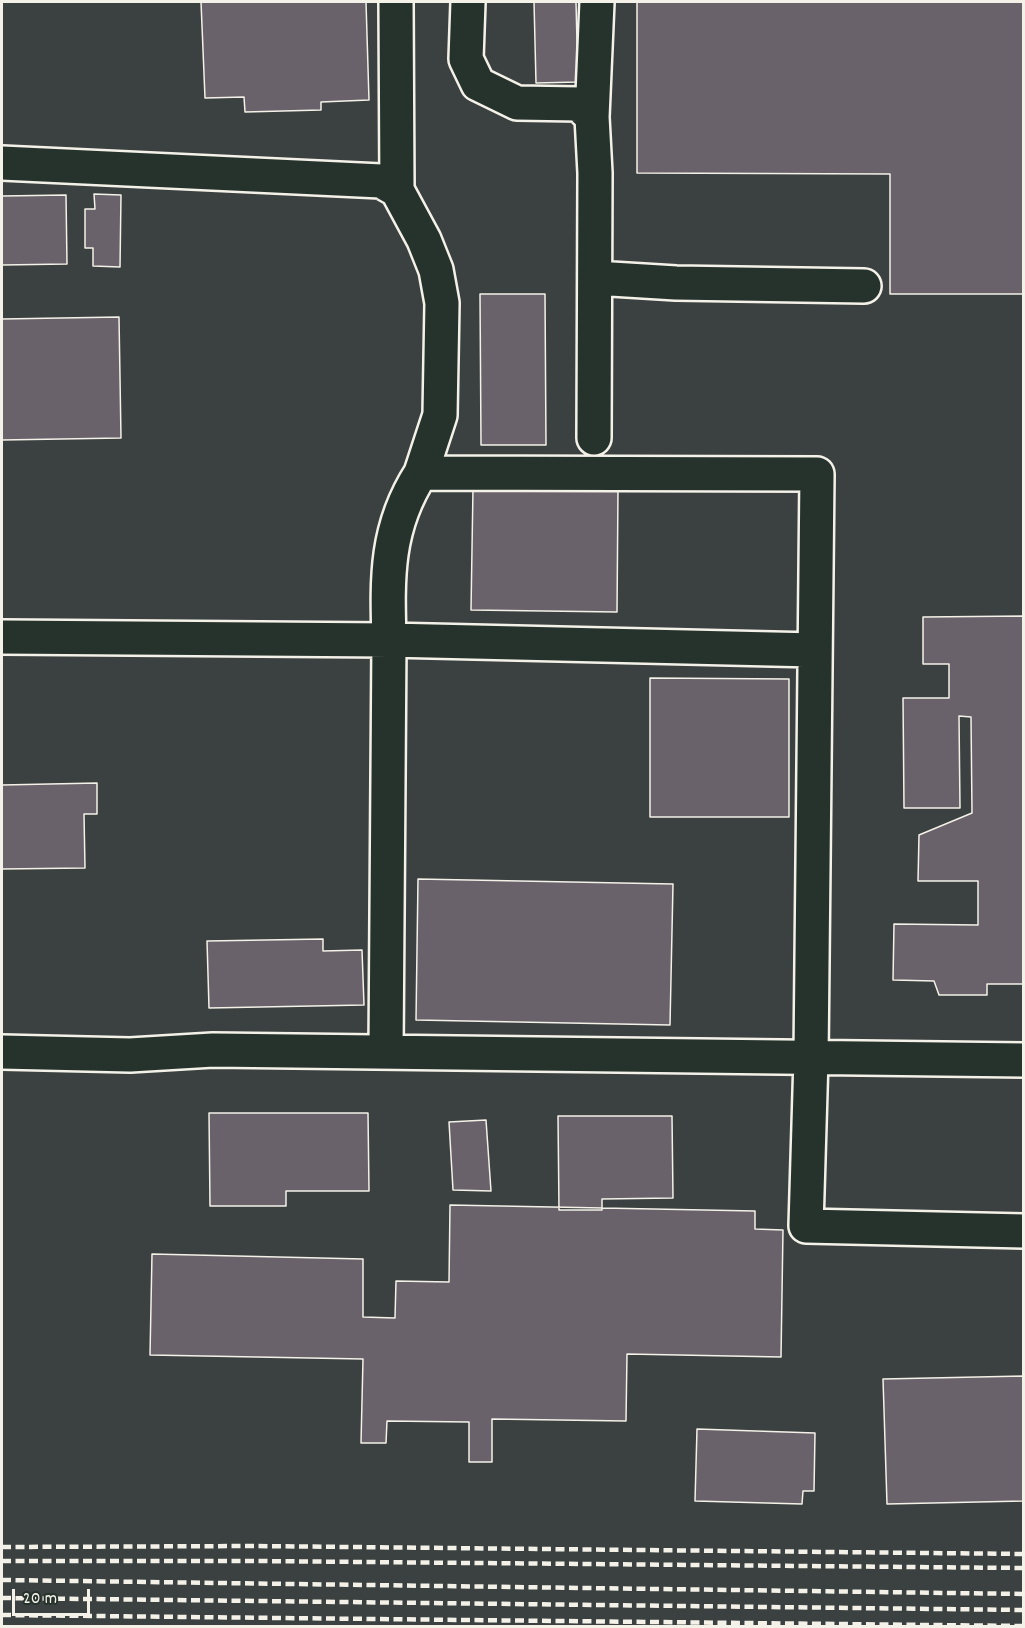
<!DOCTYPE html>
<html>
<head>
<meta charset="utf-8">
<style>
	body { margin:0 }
	#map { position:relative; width:1025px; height:1628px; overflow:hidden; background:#26332d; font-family:Dekko,sans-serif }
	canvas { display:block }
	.frame { position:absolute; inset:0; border:3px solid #f4f1e8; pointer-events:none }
	.scale { position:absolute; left:12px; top:1589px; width:78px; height:27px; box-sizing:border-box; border:3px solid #f4f1e8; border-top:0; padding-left:8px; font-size:18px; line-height:21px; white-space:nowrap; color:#f4f1e8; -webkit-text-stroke:4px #26332d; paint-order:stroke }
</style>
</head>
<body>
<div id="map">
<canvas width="1025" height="1628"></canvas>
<div class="frame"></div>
<div class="scale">20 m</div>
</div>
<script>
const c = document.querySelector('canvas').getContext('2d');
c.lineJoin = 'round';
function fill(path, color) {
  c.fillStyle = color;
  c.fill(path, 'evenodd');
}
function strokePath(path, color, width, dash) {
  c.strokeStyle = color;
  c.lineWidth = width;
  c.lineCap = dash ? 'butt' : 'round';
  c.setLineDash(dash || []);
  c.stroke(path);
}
const built = new Path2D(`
	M2 2H1023V1626H2Z`);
const building = new Path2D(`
	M201 2H366L369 100 321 102V110L245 112 244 97 205 98Z
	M534 2H576L578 82 536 83Z
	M637 2H1024V294H890V174L637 173Z
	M94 194 121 195 120 267 93 266V248H85V209H95Z
	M66 195 67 264 2 265V196Z
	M480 294H545L546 445H481Z
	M119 317 121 438 2 440V319Z
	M473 488 618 490 617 612 471 610Z
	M1024 616V984H987V995H939L934 981 893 980 894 924 978 925V881H918L919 835 972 813 971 717 959 716 960 808H904L903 698H949V664H923V617Z
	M650 678 789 679V817H650Z
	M97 783V814H84L85 868 2 869V785Z
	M418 879 673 884 670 1025 416 1020Z
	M323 939V951L362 950 364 1005 209 1008 207 941Z
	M209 1113H368L369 1191H286V1206H210Z
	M558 1116H672L673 1198 602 1199V1210H559Z
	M486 1120 491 1191 453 1190 449 1122Z
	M450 1205 755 1211V1229L783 1230 781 1357 627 1354 626 1421 492 1419V1462H469V1422L387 1421 386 1443H361L363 1359 150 1355 152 1254 363 1259V1317L395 1318 396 1281 449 1282Z
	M1024 1376V1501L887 1504 883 1379Z
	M697 1429 815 1433 814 1491H803L802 1504 695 1501Z`);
const minor = new Path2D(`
	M396 2 397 190 424 240 436 270 442 303 440 415 421 473 817 474 811 1058 806 1226 1024 1231
	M468 2 466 59 478 84 517 103 579 104 592 117 595 173 594 438
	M592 117 597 2
	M2 163 381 181 397 190
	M595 278 676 283 864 286
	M421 473C386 527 387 577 389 640L815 650
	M2 637 389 640 386 1052
	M2 1052 130 1055 213 1050 1024 1060`);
const rail = new Path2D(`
	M2 1547 255 1546 1024 1554
	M2 1561H255L1024 1568
	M2 1580 1024 1594
	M2 1598 1024 1610
	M2 1615 1024 1626`);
fill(built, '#3a4140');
fill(building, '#6a626b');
strokePath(building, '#f4f1e8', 1.5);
strokePath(minor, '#f4f1e8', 38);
strokePath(minor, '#26332d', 33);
strokePath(rail, '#f4f1e8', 4.5, [9, 4.5]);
</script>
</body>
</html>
